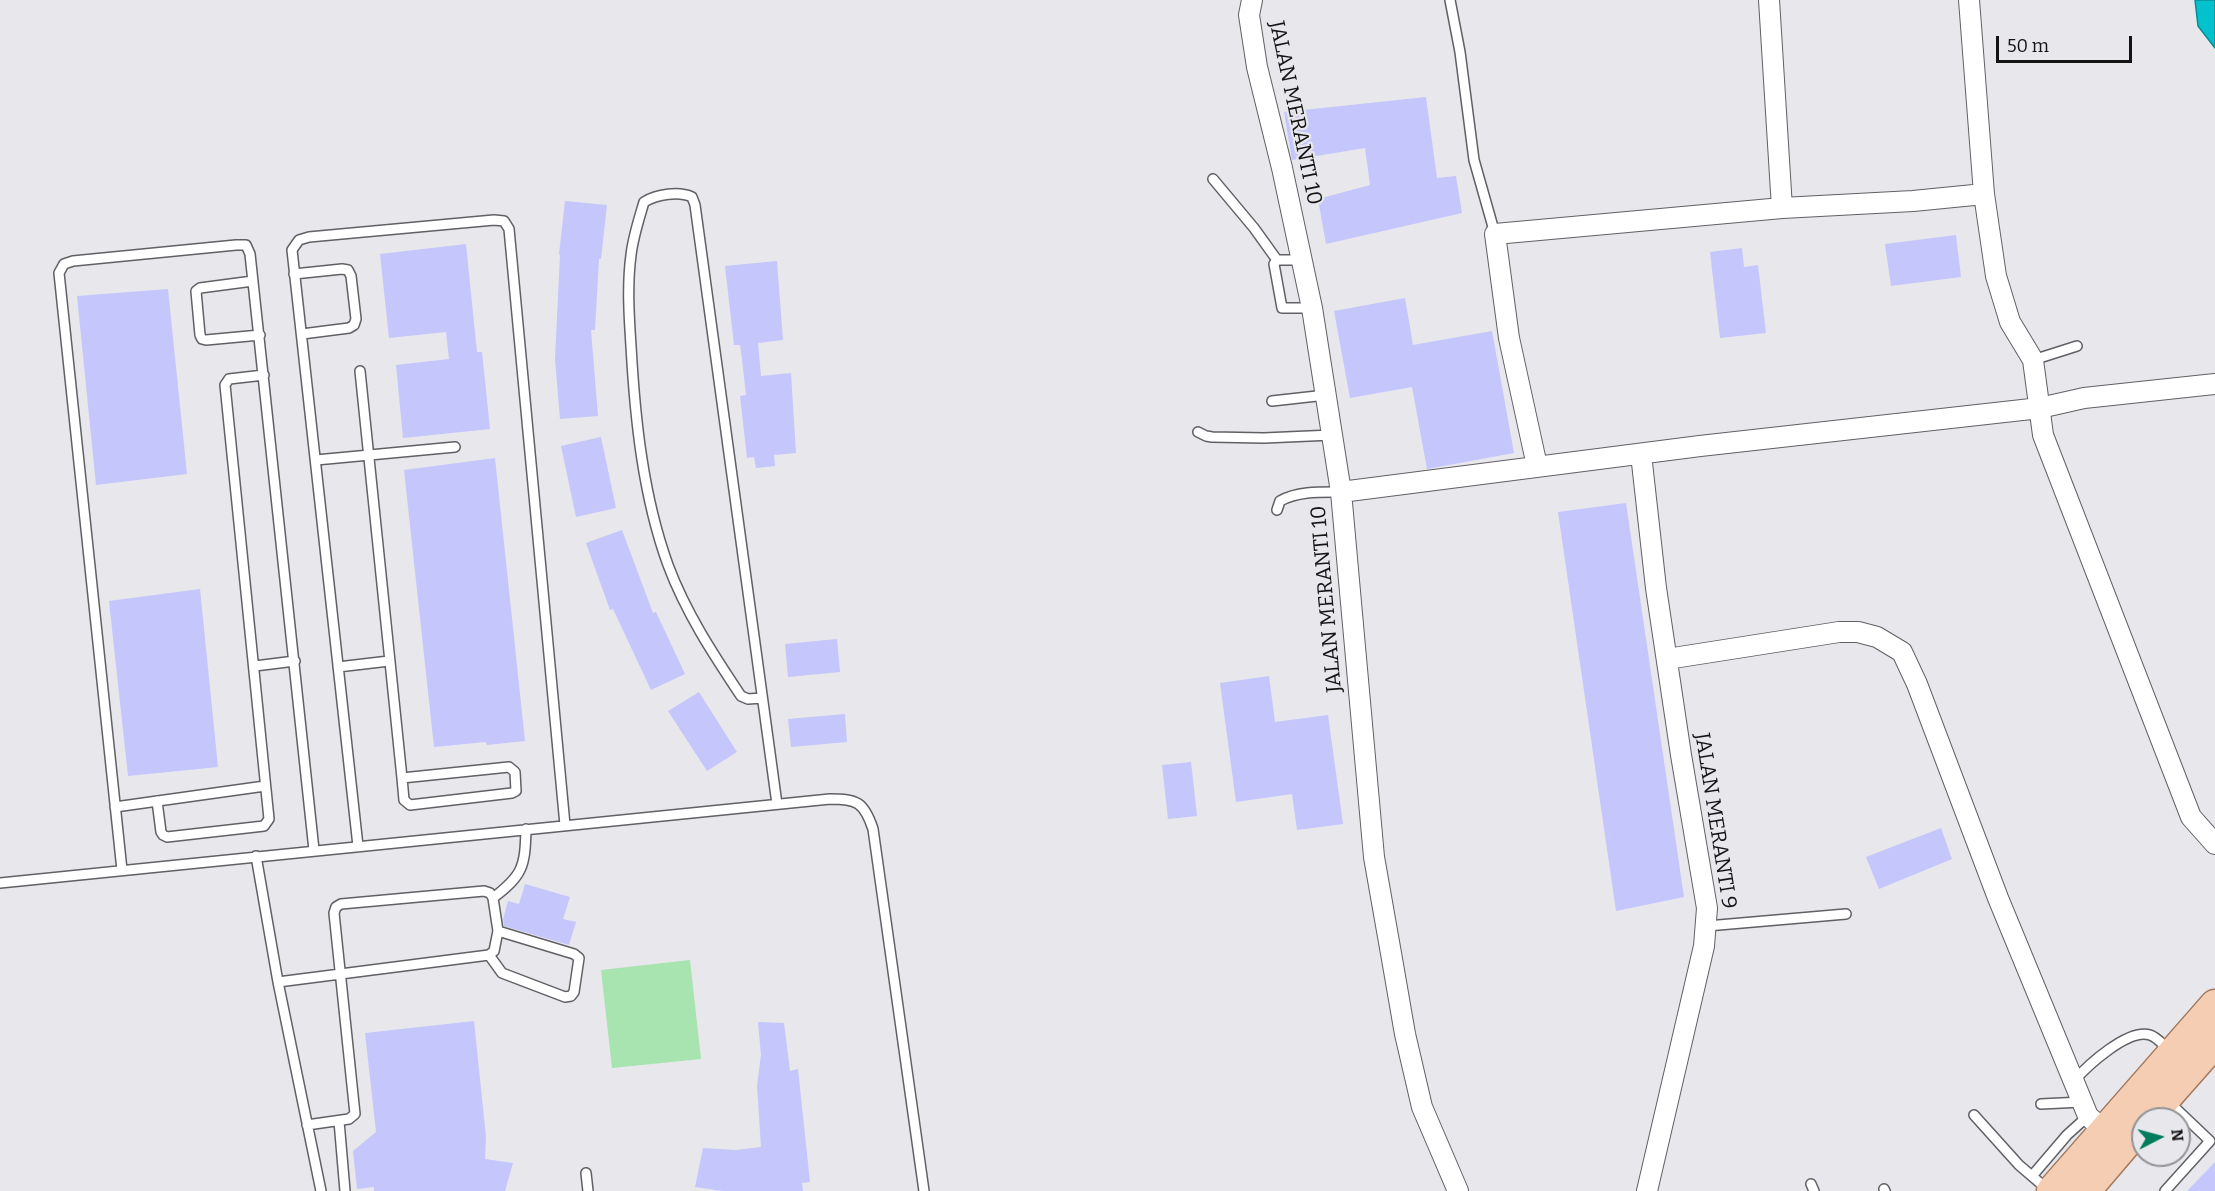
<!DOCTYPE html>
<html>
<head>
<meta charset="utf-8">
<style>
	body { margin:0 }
	#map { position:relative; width:2215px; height:1191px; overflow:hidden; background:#e7e7ec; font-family:Bitter,serif }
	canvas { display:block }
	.north { position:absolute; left:2131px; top:1107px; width:60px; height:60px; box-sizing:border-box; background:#e7e7ec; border:2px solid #939396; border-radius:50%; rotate:84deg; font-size:16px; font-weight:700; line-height:24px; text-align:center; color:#141415 }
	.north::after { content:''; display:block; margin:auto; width:21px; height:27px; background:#007d5c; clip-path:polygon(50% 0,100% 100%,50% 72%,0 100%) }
	.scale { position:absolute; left:1996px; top:36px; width:136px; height:27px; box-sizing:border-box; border:3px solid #141415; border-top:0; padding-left:8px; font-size:18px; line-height:21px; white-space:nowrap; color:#141415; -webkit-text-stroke:4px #e7e7ec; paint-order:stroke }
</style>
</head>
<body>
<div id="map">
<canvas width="2215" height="1191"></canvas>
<div class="north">N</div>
<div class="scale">50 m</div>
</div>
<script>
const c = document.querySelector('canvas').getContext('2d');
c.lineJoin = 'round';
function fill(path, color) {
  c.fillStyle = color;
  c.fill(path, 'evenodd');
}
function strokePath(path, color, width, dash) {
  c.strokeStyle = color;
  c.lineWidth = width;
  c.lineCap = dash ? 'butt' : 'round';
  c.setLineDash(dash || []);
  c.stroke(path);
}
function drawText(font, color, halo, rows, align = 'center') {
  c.font = font + ' Bitter,serif';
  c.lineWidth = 4.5;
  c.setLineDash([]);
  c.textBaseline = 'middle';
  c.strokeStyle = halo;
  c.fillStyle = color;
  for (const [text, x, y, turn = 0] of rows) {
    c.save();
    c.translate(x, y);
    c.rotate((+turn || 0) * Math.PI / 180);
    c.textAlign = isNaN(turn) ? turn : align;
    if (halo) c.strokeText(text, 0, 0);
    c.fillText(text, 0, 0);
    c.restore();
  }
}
const green = new Path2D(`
	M690 960 701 1059 612 1068 601 970Z`);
const water = new Path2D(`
	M2195 0H2215V48L2198 26Z`);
const building = new Path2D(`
	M1426 97 1437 178 1456 176 1462 213 1326 244 1318 199 1370 185 1365 148 1292 160 1284 112Z
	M565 201 607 205 601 259H599L595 330H591L598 416 560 419 555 359 560 255 559 254Z
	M1956 235 1961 277 1891 286 1885 244Z
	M466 244 477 352H482L490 429 403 438 396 365 449 359 446 332 389 338 380 254Z
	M1742 248 1744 267 1758 265 1766 333 1720 338 1710 252Z
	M777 261 783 340 758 343 761 376 791 373 796 453 774 455 775 466 756 468 754 457 747 458 740 396 746 395 742 359 740 345H734L725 266Z
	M168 289 187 474 96 485 77 296Z
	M1405 298 1413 345 1492 331 1514 453 1427 469 1412 387 1350 398 1334 311Z
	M601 437 616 508 576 517 561 446Z
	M495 458 525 741 487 745 486 742 434 747 404 470Z
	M1626 503 1684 897 1616 911 1558 512Z
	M622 530 653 613 656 612 685 674 651 690 613 609 610 610 586 543Z
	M200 589 218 767 128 776 109 601Z
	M837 639 840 672 788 677 785 644Z
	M1269 676 1275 722 1328 715 1343 824 1297 830 1292 794 1236 802 1220 683Z
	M699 692 737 752 707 771 668 711Z
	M845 714 847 742 791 747 788 719Z
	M1191 762 1197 816 1168 819 1162 765Z
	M1941 828 1952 859 1879 889 1866 857Z
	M525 884 570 897 563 919 576 922 569 945 504 926 503 919 508 901 519 904Z
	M474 1021 486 1137 485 1159 513 1163 505 1191H374V1187L357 1189 353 1151 376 1132 365 1033Z
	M758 1022 784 1023 790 1071 798 1069 810 1182 802 1183 803 1191H722L695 1187 703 1148 736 1150 761 1147 757 1086 761 1055Z
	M2215 1162V1191H2187Z`);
const service = new Path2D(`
	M1450 0 1460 52 1474 160 1495 234
	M1213 179 1254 228 1277 260H1301
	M1277 260 1274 264 1282 308H1312
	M294 274 342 269 348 270 351 276 356 319 354 325 349 328 302 334
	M253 281 200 288 196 291 200 335 202 339 206 340 260 335
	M2033 360 2077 346
	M360 371 402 778 509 767 515 772 516 791 512 793 410 805 404 800 402 778
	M1272 401 1326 395
	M1198 432 1206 436 1212 437 1264 438 1332 435
	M316 460 455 447
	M1277 510 1280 501C1298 491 1321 492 1341 492
	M255 666 295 661
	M338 667 389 661
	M762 698 748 699 741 696C713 654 686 613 668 565 643 496 635 419 631 346 629 316 627 285 631 255 633 237 639 219 644 202 657 194 679 191 692 197L695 205 777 804
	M157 801 161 832 163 835 167 837 264 826 269 819 225 385 229 379 264 375
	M115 807 265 786
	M358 846 292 250 299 240 309 237 494 220 504 221 509 229 565 825
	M256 856 278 982 321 1191
	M122 870 59 273 64 264 73 261 236 245H246L250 254 314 850
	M0 883 830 799C857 799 864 802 873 829L924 1191
	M493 898C523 875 525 867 526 829
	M1707 926 1846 914
	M278 982 489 955 494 951 498 931
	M2074 1081C2087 1066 2128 1028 2150 1035 2157 1037 2163 1045 2169 1050
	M2041 1104 2082 1102
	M1974 1115 2019 1165 2047 1189
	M339 1121 345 1191
	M307 1125 349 1119 355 1114 334 913 336 907 341 904 484 891 490 893 493 898 498 931 574 954 579 958 574 992 571 996 565 997 502 973 489 955
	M586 1173 588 1191
	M2032 1176 2067 1135 2088 1116
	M1811 1184 1814 1191
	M1884 1189 1885 1191
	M2165 1191 2210 1141 2169 1102`);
const minor = new Path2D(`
	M1252 0 1249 15 1257 67 1282 168 1312 308 1341 492 1374 857 1392 959 1405 1034 1422 1107 1458 1191
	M1769 0 1782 208
	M1969 0 1984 194 1996 276 2010 322 2033 360 2043 435 2191 817 2215 844
	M1641 454 1656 588 1681 755 1707 908 1704 946 1647 1191
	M1537 466 1509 338 1495 234 1782 208 1913 201 1984 194
	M1341 492 1700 446 2040 408 2084 398 2215 384
	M1667 659 1839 632H1858L1877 637 1902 652 1917 684 1998 898 2088 1116 2106 1132`);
const primary = new Path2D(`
	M2147 1119 2215 1042
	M2052 1191 2215 1005
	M2085 1191 2143 1123`);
const streetNames = [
	["JALAN MERANTI 10",1295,113,78],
	["JALAN MERANTI 10",1327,599,-95],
	["JALAN MERANTI 9",1715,821,81]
];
fill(green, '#a7e4b0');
fill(water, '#03c1cd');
strokePath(water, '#088d96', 1.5);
fill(building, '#c5c6fc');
strokePath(service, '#606065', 12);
strokePath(minor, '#606065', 22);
strokePath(primary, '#a2775b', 33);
strokePath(service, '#fff', 9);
strokePath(minor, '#fff', 20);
strokePath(primary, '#f5cdb3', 30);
drawText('21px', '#141415', '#e7e7ec', streetNames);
</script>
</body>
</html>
